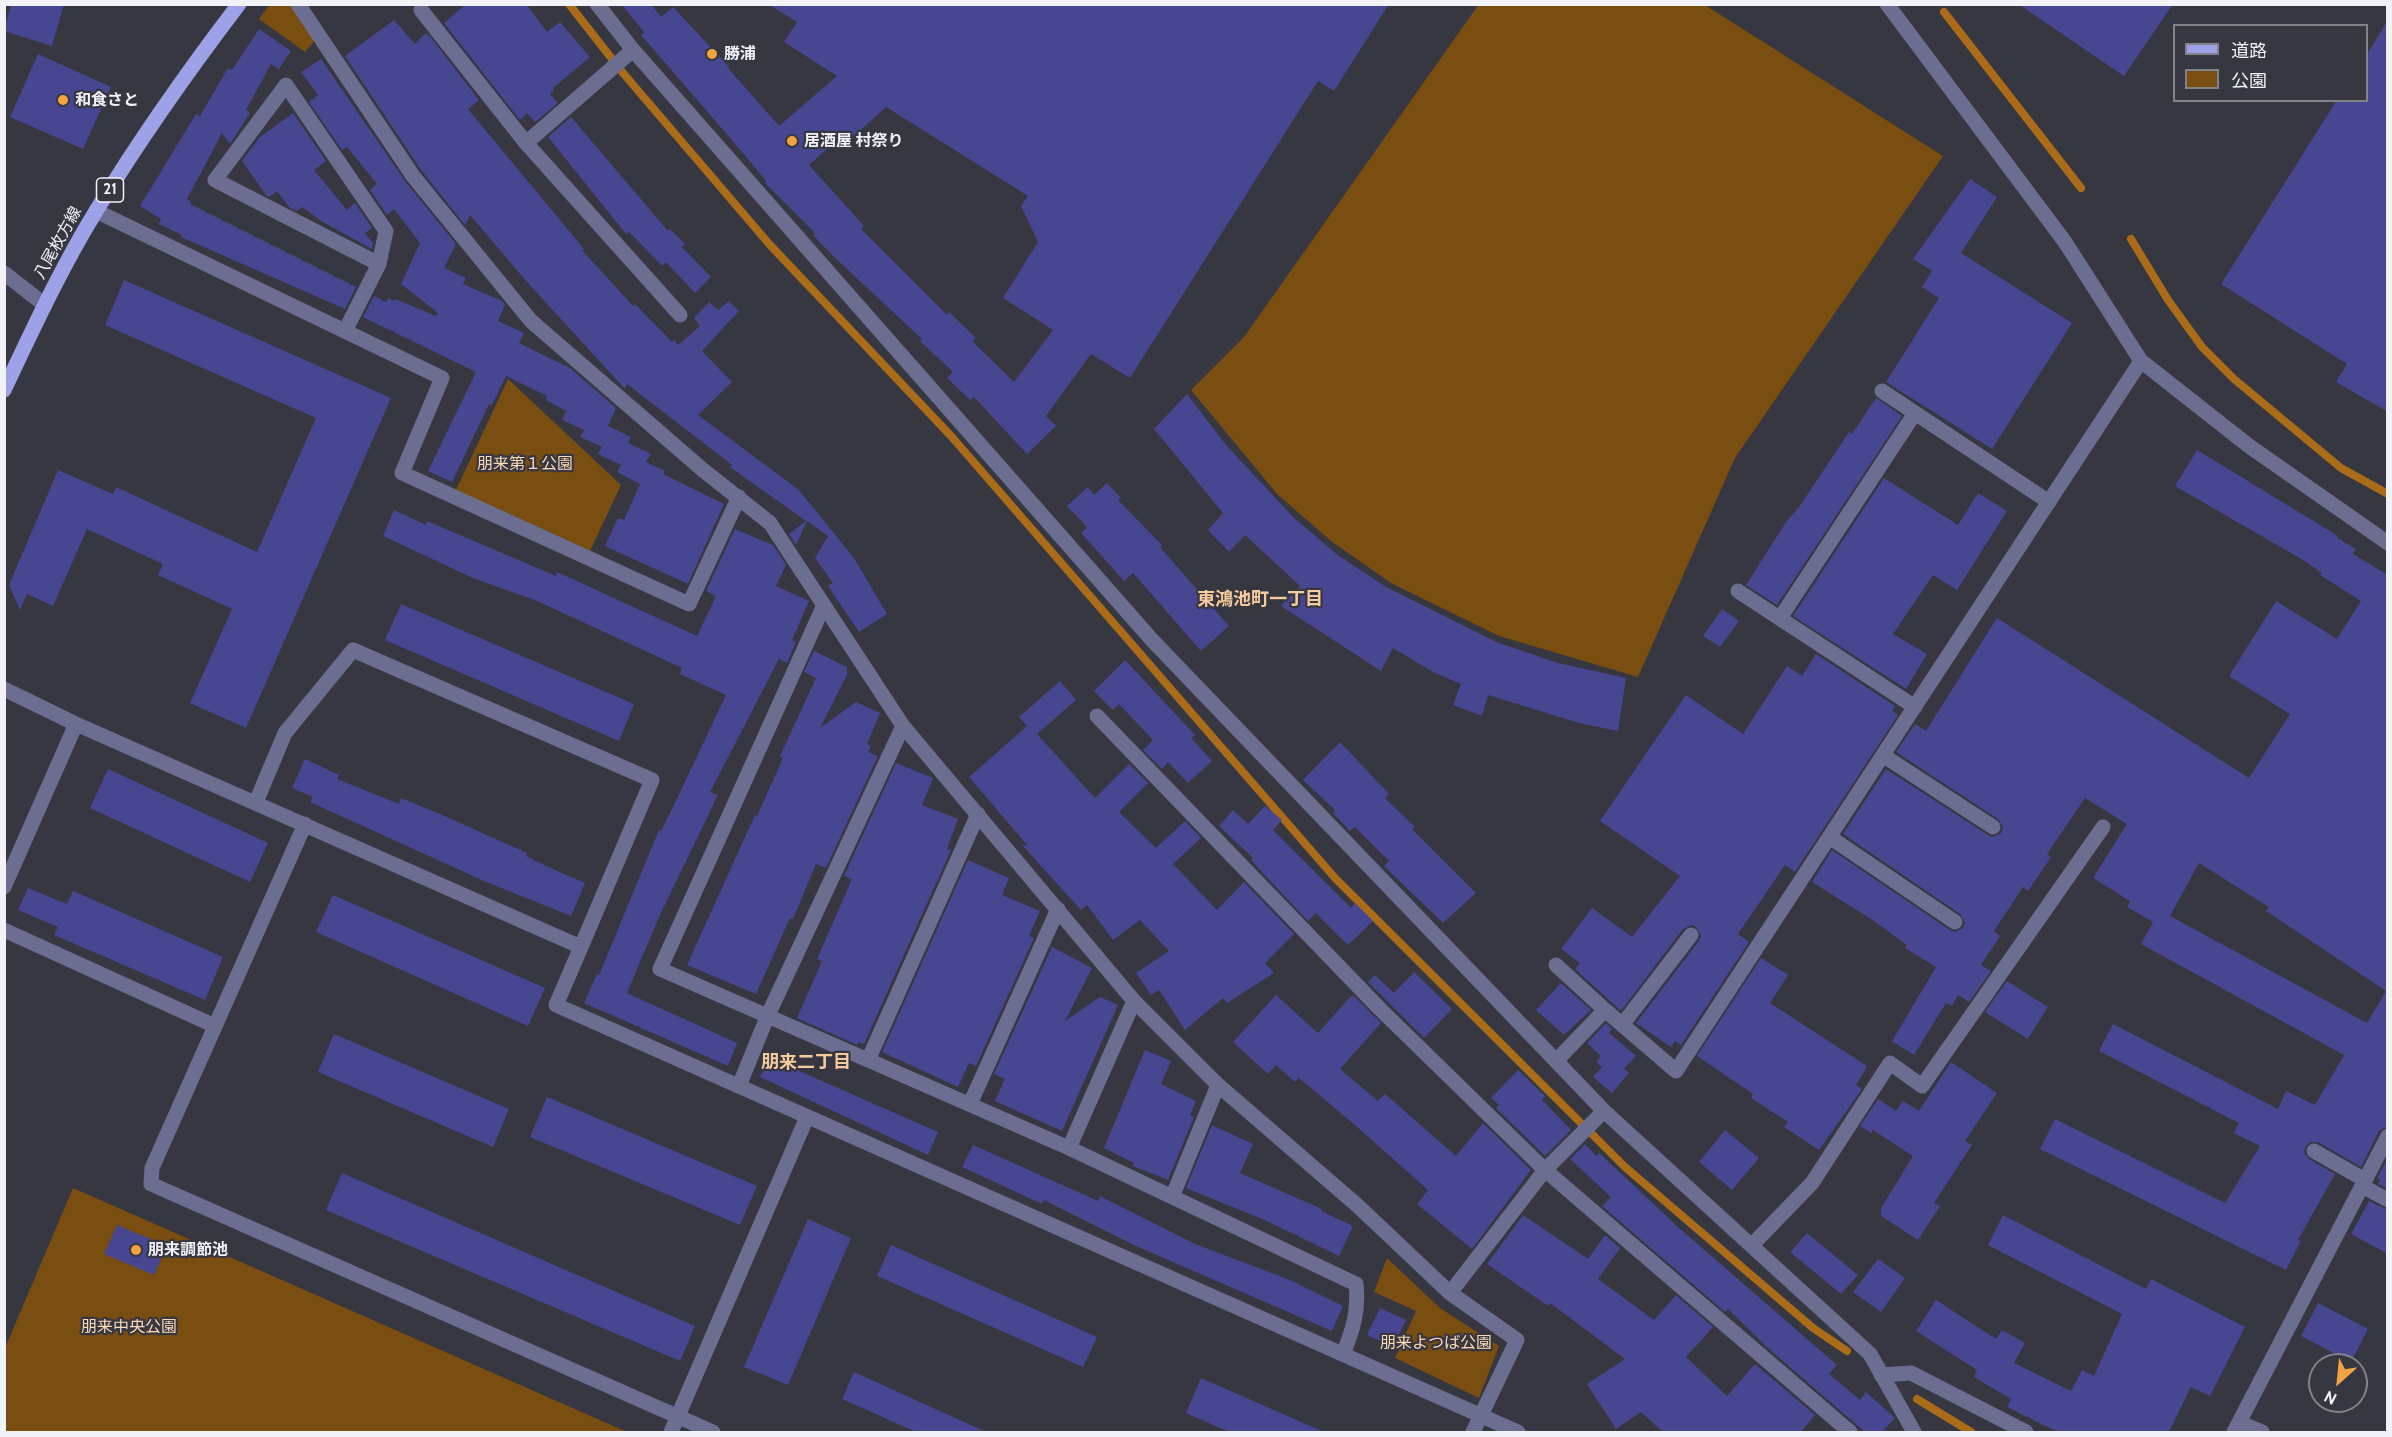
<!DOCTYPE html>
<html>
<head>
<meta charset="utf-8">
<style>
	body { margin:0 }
	#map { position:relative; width:2392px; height:1437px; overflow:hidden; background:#363740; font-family:Cabin,"Noto Sans JP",sans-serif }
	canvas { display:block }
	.frame { position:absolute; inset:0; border:6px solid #f2f3f9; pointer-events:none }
	.legend { position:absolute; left:2173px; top:24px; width:195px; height:78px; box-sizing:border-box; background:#363740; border:2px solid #81828a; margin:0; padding:8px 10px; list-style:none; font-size:18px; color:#f2f3f9 }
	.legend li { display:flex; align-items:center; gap:12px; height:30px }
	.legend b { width:30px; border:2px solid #81828a }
	.north { position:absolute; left:2308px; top:1353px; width:60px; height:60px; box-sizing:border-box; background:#363740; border:2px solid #81828a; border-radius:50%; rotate:207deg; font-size:16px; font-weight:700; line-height:24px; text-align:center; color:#f2f3f9 }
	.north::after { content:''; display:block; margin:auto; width:21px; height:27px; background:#f3a442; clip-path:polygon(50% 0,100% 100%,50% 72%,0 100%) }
</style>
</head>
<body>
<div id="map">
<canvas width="2392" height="1437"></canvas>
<div class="frame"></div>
<ul class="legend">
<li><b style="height:8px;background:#9da2e8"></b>道路</li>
<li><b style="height:16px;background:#7a4d11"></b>公園</li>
</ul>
<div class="north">N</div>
</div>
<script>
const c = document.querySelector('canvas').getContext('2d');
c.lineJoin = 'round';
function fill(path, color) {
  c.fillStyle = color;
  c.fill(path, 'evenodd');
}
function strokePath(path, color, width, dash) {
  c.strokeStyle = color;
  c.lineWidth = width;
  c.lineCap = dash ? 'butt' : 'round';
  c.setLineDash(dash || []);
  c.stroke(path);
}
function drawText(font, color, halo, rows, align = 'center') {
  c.font = font + ' Cabin,"Noto Sans JP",sans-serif';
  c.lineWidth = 4.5;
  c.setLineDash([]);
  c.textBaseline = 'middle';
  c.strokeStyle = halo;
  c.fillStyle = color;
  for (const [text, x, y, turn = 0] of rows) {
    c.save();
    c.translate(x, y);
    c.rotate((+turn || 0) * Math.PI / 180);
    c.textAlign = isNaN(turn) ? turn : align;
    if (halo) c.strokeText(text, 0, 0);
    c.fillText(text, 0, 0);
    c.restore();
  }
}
const green = new Path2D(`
	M1479 4 1705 5 1943 156 1735 458 1638 677 1499 636 1391 583 1331 541 1277 494 1191 390 1244 337Z
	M269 5H290L316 39 305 52 259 19Z
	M508 379 621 485 590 551 456 490Z
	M73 1188 627 1432H5V1348Z
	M1387 1258 1440 1308 1499 1346 1479 1398 1395 1358 1416 1311 1374 1292Z`);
const stream = new Path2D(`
	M569 4 623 73 770 245 951 436 1335 878 1625 1167 1813 1328 1847 1351
	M1944 12 2081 188
	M2131 239 2168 300 2202 347 2234 379 2341 468 2388 494
	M1917 1399 1971 1432`);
const building = new Path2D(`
	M11 4H64L52 46 4 31Z
	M466 4H526L547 32 560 22 590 57 553 88 554 90 550 94 558 103 535 122 527 113 520 120 444 23Z
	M621 4H651L661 17 673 7 729 67 728 68 779 126 837 76 784 42 797 22 768 4H1389L1334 91 1318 81 1130 378 1091 354 1046 416 1056 426 1027 454 974 397 970 400 947 378 953 372 920 341 922 339 833 256 813 235 815 233 765 183 766 181 743 153 641 35 644 32ZM886 107 1028 196 1021 206 1038 242 1003 298 1053 330 1014 382 972 341 976 338 949 312 947 315 861 229 864 226 809 165 838 139 844 145Z
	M2018 4H2173L2124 76Z
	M394 20 415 44 425 34 429 35 479 100 468 109 584 249 582 250 633 306 635 304 672 342 674 340 678 345 700 326 694 318 709 302 718 310 729 301 739 311 702 351 732 382 698 415 799 490 854 558 887 614 859 632 828 586 833 583 815 558 828 536 807 521 796 545 789 534 806 521 730 467 732 465 627 384 625 389 527 282 470 215 465 225 421 170 345 56Z
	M2388 20V412L2336 382 2347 364 2221 284 2337 100H2367V54Z
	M259 29 291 51 279 69 271 64 246 110 250 113 230 144 222 133 187 199 191 202 190 204 356 287 345 309 181 237 182 235 159 224 161 219 140 206 196 114 200 116 228 68 232 70Z
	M38 54 111 87 83 149 10 117Z
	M321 59 405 181 456 244 444 268 466 278 463 284 502 301 505 305 498 321 524 333 519 343 570 368 616 408 608 426 631 437 628 443 651 454 646 462 665 471 663 474 724 504 688 584 605 546 618 518 624 520 640 484 617 472 621 465 598 454 602 447 580 437 584 430 562 420 566 411 546 400 547 396 506 376 492 405 489 404 452 482 428 471 476 372 363 317 374 296 386 302 388 298 394 301 395 299 436 316 438 313 401 284 420 243 394 209 387 215 370 190 377 184 347 147 342 150 309 102 318 95 301 72Z
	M293 113 326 161 314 170 347 210 355 203 372 228 365 233 373 243 372 249 321 221 302 207 297 211 290 208 277 191 269 197 266 195 242 161 260 137Z
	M571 117 668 231 670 229 685 244 682 247 711 277 695 293 666 262 662 266 629 232 626 234 548 137Z
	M1970 179 1997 197 1961 253 2072 323 1992 449 1886 382 1939 298 1922 287 1932 271 1913 259Z
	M124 280 391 398 246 728 190 703 232 609 158 575 163 564 87 529 53 606 27 594 20 610 9 585 58 470 113 494 116 487 257 552 316 418 105 325Z
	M1187 394 1226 445 1294 518 1339 556 1386 587 1496 642 1558 663 1626 678 1618 731 1579 723 1488 695 1482 716 1453 705 1461 684 1433 672 1393 648 1381 671 1281 606 1300 586 1245 535 1229 552 1208 530 1223 513 1154 429Z
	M1876 398 1902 416 1777 605 1746 585 1786 522 1799 507 1849 432 1852 434Z
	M2197 450 2338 536 2337 538 2356 549 2353 554 2388 575V1126L2379 1131 2361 1167 2318 1142H2310L2306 1146 2304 1152 2309 1159 2335 1174 2298 1240 2301 1241 2286 1270 2040 1149 2055 1119 2225 1203 2260 1146 2234 1133 2239 1123 2099 1051 2113 1024 2278 1109 2286 1091 2315 1105 2344 1055 2141 944 2153 922 2127 907 2130 901 2093 878 2127 824 2085 798 2047 854 2051 857 2028 891 2023 887 1994 931 2000 936 1981 965 1991 971 1969 1002 1958 995 1952 1006 1946 1003 1914 1055 1892 1041 1936 967 1905 948 1907 945 1871 919 1812 882 1832 850 1950 930 1955 932 1963 928 1965 922 1960 914 1843 834 1886 769 1988 835 1993 837 2001 833 2003 827 1998 819 1896 752 1915 724 1926 731 1997 618 2249 778 2290 714 2229 676 2276 601 2337 639 2361 601 2320 575 2322 573 2303 560 2175 486ZM2199 863 2269 907 2266 911 2386 991 2367 1023 2170 916Z
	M1884 478 1958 525 1978 493 2007 511 1957 590 1933 575 1893 634 1927 654 1906 689 1793 616Z
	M1107 483 1121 498 1118 500 1162 545 1160 547 1229 626 1201 651 1133 573 1124 581 1081 533 1087 527 1067 506 1088 487 1094 495Z
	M394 510 426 525 427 521 556 576 557 572 697 636 716 596 706 591 735 529 773 545 786 565 776 586 809 601 792 640 796 642 787 663 779 659 710 792 718 795 659 917 627 993 737 1043 728 1066 584 1003 597 974 599 975 659 830 661 831 673 807 726 695 680 674 682 668 537 601 473 578 383 536Z
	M401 604 634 704 619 741 385 640Z
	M1722 609 1739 621 1720 647 1703 636Z
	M814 651 847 667V675L820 728 856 702 880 713 867 744 871 746 868 752 878 756 826 868 816 864 793 919 790 918 756 994 687 965 755 815 757 816 783 758 780 756 816 678 804 672Z
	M1816 654 1895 706 1892 711 1898 715 1795 872 1785 865 1738 934 1749 942 1681 1045 1675 1041 1671 1047 1636 1023 1699 941 1701 936 1697 928 1692 925 1683 929 1621 1011 1575 969 1580 963 1561 949 1592 908 1632 937 1680 876 1600 821 1686 695 1743 734 1787 666 1802 676Z
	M1125 660 1195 735 1191 738 1212 761 1188 783 1168 762 1162 769 1143 750 1153 740 1119 704 1113 710 1094 691Z
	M1060 681 1076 700 1037 734 1095 798 1129 764 1148 783 1119 812 1156 848 1185 821 1201 838 1173 864 1217 910 1244 882 1294 934 1265 963 1274 973 1227 1003 1223 998 1185 1030 1159 990 1151 995 1136 973 1169 951 1140 920 1113 940 1087 905 1081 910 1021 844 1028 846 969 777 1027 726 1019 717Z
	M1340 742 1389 794 1385 798 1415 827 1412 829 1476 893 1443 923 1384 866 1389 861 1355 827 1350 831 1333 813 1335 810 1303 780Z
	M305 759 339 775 337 779 399 804 401 798 440 814 527 853 526 856 546 866 585 883 571 916 484 881 310 802 313 797 292 788Z
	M896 763 933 778 922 805 958 819 947 849 951 850 864 1044 859 1042 857 1045 797 1018 822 961 817 959 852 879 844 876Z
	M108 769 268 843 250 882 90 808Z
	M1265 806 1282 820 1273 830 1351 908 1355 903 1373 921 1348 945 1316 913 1308 921 1258 868 1251 860 1253 858 1219 826 1233 810 1248 824Z
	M968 860 1009 878 1002 895 1040 911 1029 936 1034 938 976 1066 969 1063 958 1087 882 1052Z
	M28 888 67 904 73 891 223 957 205 1000 54 935 58 927 18 910Z
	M333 895 545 988 528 1026 316 932Z
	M1052 947 1092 968 1065 1021 1100 997 1118 1005 1062 1131 995 1101 1005 1079 994 1074Z
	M1761 958 1788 975 1770 1003 1867 1066 1856 1085 1862 1089 1819 1150 1784 1127 1788 1122 1751 1098 1753 1094 1697 1056Z
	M1414 972 1452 1009 1424 1038 1368 982 1375 975 1394 993Z
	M2007 981 2048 1007 2028 1039 1985 1012Z
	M1561 983 1591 1010 1564 1035 1536 1010Z
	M1276 995 1318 1033 1351 996H1354L1381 1023 1340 1069 1378 1101 1385 1094 1456 1156 1483 1123 1531 1170 1472 1249 1417 1204 1428 1190 1356 1126 1299 1078 1295 1082 1276 1065 1268 1074 1233 1042Z
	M1606 1023 1612 1029 1609 1033 1636 1056 1624 1069 1629 1073 1612 1093 1593 1077 1602 1067 1596 1062 1601 1056 1587 1043Z
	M334 1034 509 1109 493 1147 318 1072Z
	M1145 1050 1171 1061 1161 1084 1196 1101 1190 1115 1194 1117 1168 1180 1133 1166 1134 1163 1104 1148Z
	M770 1057 799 1067 797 1070 938 1132 928 1155 760 1077Z
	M1951 1062 1997 1093 1965 1141 1972 1145 1934 1203 1940 1206 1918 1240 1881 1216V1208L1913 1156 1873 1130 1871 1133 1860 1126 1878 1099 1896 1111 1903 1101 1919 1111Z
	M1518 1070 1545 1096 1542 1100 1571 1130 1545 1156 1496 1108 1499 1105 1491 1098Z
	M547 1097 757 1186 740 1225 530 1137Z
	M1212 1125 1253 1144 1240 1173 1322 1209 1321 1211 1353 1226 1339 1256 1267 1221 1186 1188Z
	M1725 1130 1759 1158 1732 1190 1699 1162Z
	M1585 1144 1596 1156 1599 1153 1678 1227 1837 1365 1829 1374 1860 1400 1866 1392 1895 1418 1882 1432H1865L1769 1349 1728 1309 1725 1312 1602 1206 1611 1197 1570 1159Z
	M973 1145 1098 1201 1100 1196 1195 1244 1290 1280 1343 1306 1332 1331 1136 1246 1044 1200 1042 1204 962 1167Z
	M2388 1158V1189L2378 1184 2380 1180 2377 1178Z
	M342 1173 695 1326 680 1361 326 1210Z
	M2369 1201 2388 1210V1254L2351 1234Z
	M1523 1215 1588 1259 1605 1235 1620 1248 1598 1279 1654 1320 1676 1295 1713 1327 1686 1357 1727 1396 1755 1364 1815 1415 1801 1432H1663L1641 1412 1616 1429 1587 1384 1625 1359 1550 1303 1548 1306 1487 1264Z
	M2003 1215 2146 1289 2151 1279 2245 1327 2210 1396 2191 1387 2169 1432H2058L2007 1407 2011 1399 1974 1377 1977 1370 1916 1331 1936 1300 1996 1339 2002 1330 2025 1343 2014 1363 2071 1391 2082 1370 2094 1376 2122 1314 1988 1245Z
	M808 1219 851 1238 788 1385 744 1367Z
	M117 1225 167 1246 154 1275 104 1254Z
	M1807 1233 1858 1275 1841 1294 1790 1252Z
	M891 1245 1097 1337 1083 1367 877 1276Z
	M1878 1259 1905 1278 1881 1312 1853 1292Z
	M2318 1303 2368 1329 2351 1362 2301 1336Z
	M1380 1308 1406 1320 1393 1347 1367 1335Z
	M854 1372 986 1432H916L842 1399Z
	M1201 1378 1324 1432H1229L1186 1413Z`);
const minor = new Path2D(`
	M298 4 413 176 531 321 703 470 770 523 903 726 1134 1001 1218 1085 1358 1206 1450 1293
	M597 4 633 50 1152 640 1604 1111 1870 1354 1914 1432
	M1887 4 2065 242 2141 361 2249 446 2388 543
	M421 10 526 143
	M633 50 526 143 680 315
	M96 211 442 378 402 473 689 604 739 497
	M4 273 45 305
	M345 331 379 264 386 231 286 85 215 180 379 264
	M1882 391 2049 502
	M1738 591 1915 707
	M824 605 660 969 1069 1148 1356 1284C1359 1310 1353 1330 1343 1354
	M1780 618 1915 413
	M4 689 76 724 581 947 556 1005 1518 1432
	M1097 716 1380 1009 1545 1170 1850 1432
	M1884 756 1993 827
	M256 802 285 733 353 650 652 780 581 947
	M305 824 152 1168 151 1184 713 1432
	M1831 838 1955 922
	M4 887 76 724
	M4 930 215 1026
	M1556 965 1605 1010
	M1622 1025 1691 935
	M869 1058 978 814
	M1556 1061 1605 1010 1676 1071 2141 361
	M739 1086 768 1015 903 726
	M970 1104 1058 909
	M1069 1148 1134 1001
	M2314 1151 2365 1180
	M2362 1186 2388 1200
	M1173 1195 1218 1085
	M1752 1245 1812 1183 1890 1063 1922 1086 2103 827
	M1881 1375 1911 1373 2026 1432
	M2240 1423 2262 1432
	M671 1432 807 1117
	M1473 1432 1517 1340 1450 1293 1545 1170 1604 1111
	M2234 1432 2388 1136`);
const major = new Path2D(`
	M4 390C33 329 61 268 96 211 140 139 188 71 239 4`);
const markers = [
	[712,54,6,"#f3a442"],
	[63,100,6,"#f3a442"],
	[792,141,6,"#f3a442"],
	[136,1250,6,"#f3a442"]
];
const shields = [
	[110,190,27]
];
const shieldNames = [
	["21",110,190]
];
const poiNames = [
	["勝浦",724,54],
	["和食さと",75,100],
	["居酒屋 村祭り",804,141],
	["朋来調節池",148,1250]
];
const streetNames = [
	["八尾枚方線",58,243,-61]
];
const parkNames = [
	["朋来第１公園",525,464],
	["朋来中央公園",129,1327],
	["朋来よつば公園",1436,1343]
];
const neighbourhoodNames = [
	["東鴻池町一丁目",1260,600],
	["朋来二丁目",806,1063]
];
fill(green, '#7a4d11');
strokePath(stream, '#aa6c18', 8);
fill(building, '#474691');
strokePath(minor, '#6b6e90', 15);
strokePath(major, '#9da2e8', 15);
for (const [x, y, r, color] of markers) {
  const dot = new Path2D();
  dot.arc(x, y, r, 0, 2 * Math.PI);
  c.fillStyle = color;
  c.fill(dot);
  strokePath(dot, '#363740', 2);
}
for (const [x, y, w] of shields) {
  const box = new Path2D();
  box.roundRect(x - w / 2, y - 12, w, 24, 4.5);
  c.fillStyle = '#363740';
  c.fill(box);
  strokePath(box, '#f2f3f9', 1.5);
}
drawText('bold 15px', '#f2f3f9', null, shieldNames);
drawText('bold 16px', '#f2f3f9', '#363740', poiNames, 'left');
drawText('16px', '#f2f3f9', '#363740', streetNames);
drawText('16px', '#fbd9b6', '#363740', parkNames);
drawText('bold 18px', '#f7cb9b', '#363740', neighbourhoodNames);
</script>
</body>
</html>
